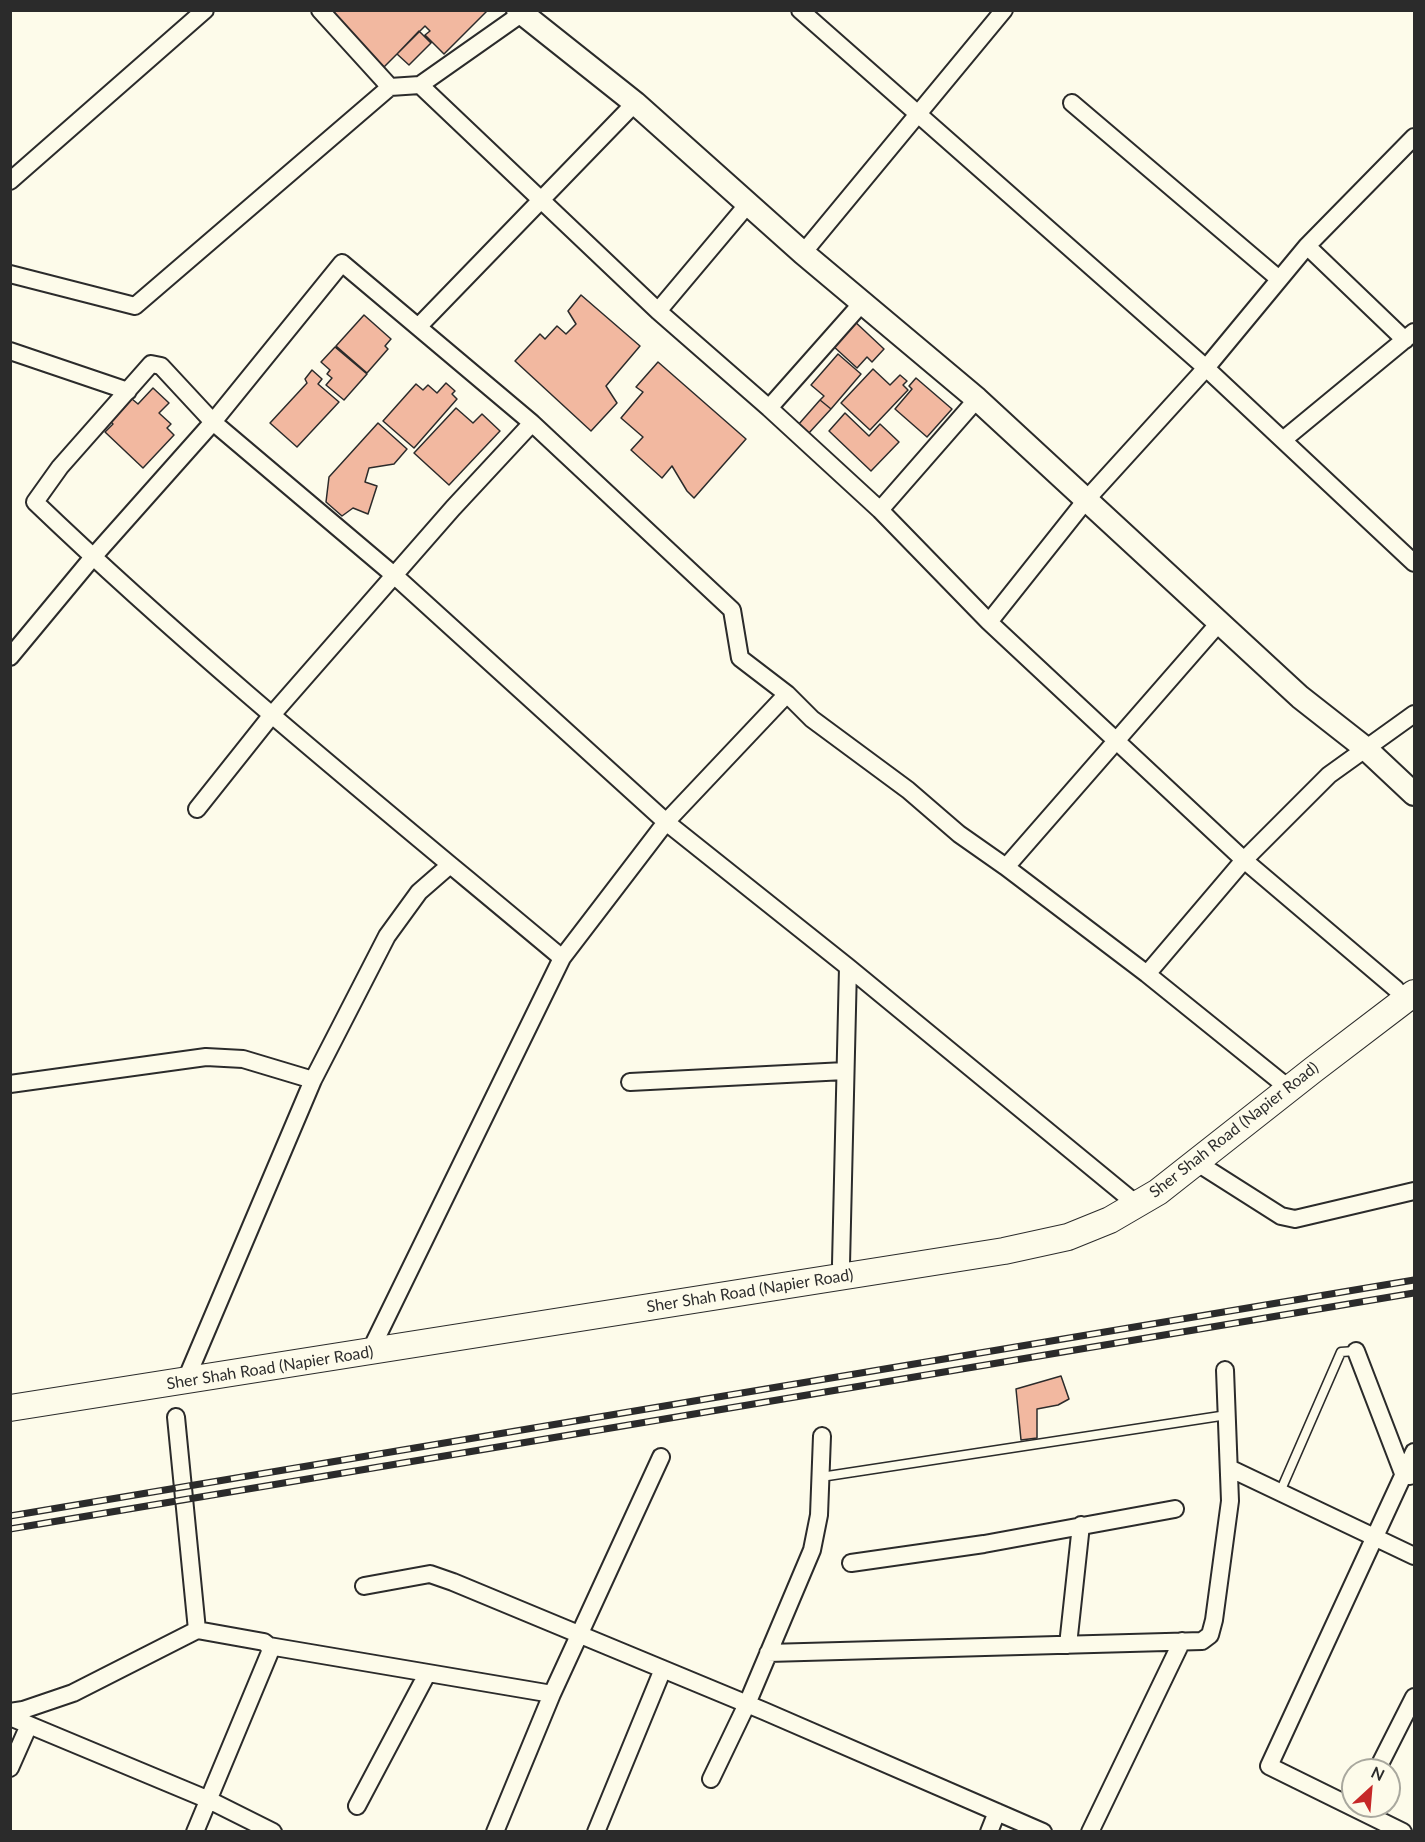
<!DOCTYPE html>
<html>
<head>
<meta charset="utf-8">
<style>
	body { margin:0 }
	#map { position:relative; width:1425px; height:1842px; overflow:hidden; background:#fdfbea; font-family:Lato,sans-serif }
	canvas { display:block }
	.frame { position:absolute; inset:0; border:12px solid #2b2b2b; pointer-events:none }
	.north { position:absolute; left:1341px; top:1758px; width:60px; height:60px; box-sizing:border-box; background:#fdfbea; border:2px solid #a9a89e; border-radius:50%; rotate:26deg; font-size:16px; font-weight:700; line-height:24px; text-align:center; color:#2b2b2b }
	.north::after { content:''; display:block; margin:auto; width:21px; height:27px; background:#c62828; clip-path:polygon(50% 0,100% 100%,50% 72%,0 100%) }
</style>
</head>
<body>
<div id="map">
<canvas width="1425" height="1842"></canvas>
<div class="frame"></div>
<div class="north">N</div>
</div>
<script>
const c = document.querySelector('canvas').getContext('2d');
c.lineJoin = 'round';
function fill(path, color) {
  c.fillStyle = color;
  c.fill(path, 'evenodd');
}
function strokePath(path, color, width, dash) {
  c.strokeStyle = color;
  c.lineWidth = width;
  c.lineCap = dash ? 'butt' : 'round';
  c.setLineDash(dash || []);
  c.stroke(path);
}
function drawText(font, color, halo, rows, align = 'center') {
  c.font = font + ' Lato,sans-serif';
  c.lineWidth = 4.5;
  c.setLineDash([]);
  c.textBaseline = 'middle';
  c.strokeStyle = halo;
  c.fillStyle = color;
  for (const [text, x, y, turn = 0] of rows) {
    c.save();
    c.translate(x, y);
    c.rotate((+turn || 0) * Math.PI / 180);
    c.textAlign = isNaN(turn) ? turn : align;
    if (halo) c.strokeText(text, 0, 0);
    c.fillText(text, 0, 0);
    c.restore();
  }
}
const building = new Path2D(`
	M333 10H488L444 54 425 35 430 31 425 26 384 67 330 13Z
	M419 31 431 43 409 65 397 54Z
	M581 295 640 346 606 386 617 403 591 431 515 361 540 334 545 339 557 326 566 334 576 324 568 311Z
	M364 315 391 339 385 346 388 349 367 373 336 346Z
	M852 319 884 349 872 362 867 357 857 368 832 345Z
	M335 347 367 374 344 400 326 385 332 378 327 374 330 370 321 362Z
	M838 354 861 374 831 409 820 400 824 396 811 385Z
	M658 362 746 439 694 498 687 491 672 466 662 478 631 450 643 437 621 418 643 392 636 387Z
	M873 369 890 385 900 375 907 381 903 385 908 390 870 430 841 403Z
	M312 370 322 379 318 384 339 402 297 447 270 423 307 383 305 379Z
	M916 378 952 409 927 437 895 409 912 389 909 386Z
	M446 383 455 391 452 394 457 399 414 448 383 421 416 384 423 390 428 385 437 393Z
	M153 388 169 403 159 413 171 424 167 428 174 435 143 468 105 432 113 424 111 422 132 399 138 404Z
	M820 400 831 409 808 434 798 425Z
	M456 408 473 423 482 414 500 431 449 485 414 453Z
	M845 413 869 436 880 424 899 442 871 471 829 431Z
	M378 423 407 449 394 464 369 468 365 482 377 486 368 514 353 508 342 516 326 502 329 477Z
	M1061 1376 1069 1399 1058 1405 1037 1409V1438L1021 1440 1016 1389Z`);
const lane = new Path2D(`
	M821 1477 1227 1415
	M1280 1492 1341 1352 1356 1351`);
const street = new Path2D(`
	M320 10 390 87
	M800 10 1206 368 1414 563
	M420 85 658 311 769 408 880 510 989 622 1244 860 1396 989
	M1072 103 1279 279
	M10 181 205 10
	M1307 246 1405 340
	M803 253 1004 10
	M10 274 135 306 390 87 420 85 521 14
	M658 311 748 204
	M418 327 635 103
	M10 351 128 391
	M769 408 862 303
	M1283 440 1414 332
	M880 510 977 399
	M989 622 1086 500 1206 368 1307 246 1414 137
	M10 657 93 557 213 422 342 263 532 423 732 610 740 658 787 694 812 719 908 790 959 834 1006 867 1147 974 1281 1082
	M197 809 271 716 453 508 532 423
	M1006 867 1219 623
	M562 958C384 809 203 663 35 502L60 467 151 364 161 366 213 422 395 576 666 822 848 967 1129 1198
	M1147 974 1244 860 1329 775 1414 714
	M630 1082 845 1071
	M10 1084 206 1057 243 1059 313 1080
	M1196 1162 1281 1216 1295 1219 1414 1191
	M841 1264 848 967
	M375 1341 562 958 666 822 787 694
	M1356 1351 1404 1476H1410
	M190 1370 313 1080 387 936 419 892 450 865
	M176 1417 197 1630 264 1642 269 1646 270 1652 195 1832
	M1229 1468 1414 1556
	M851 1563 984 1544 1175 1509
	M364 1586 430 1574 453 1582 764 1711 1043 1832
	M1068 1645 1081 1525
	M269 1646 552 1694
	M768 1653 1202 1641 1210 1635 1214 1620 1230 1501 1225 1370
	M10 1712 23 1710 73 1693 197 1630
	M10 1717 209 1800 273 1832
	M10 1768 29 1725
	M1377 1770 1414 1697
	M711 1779 747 1704 812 1550 819 1515 822 1436
	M357 1806 427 1674
	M495 1832 552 1694 661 1457
	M596 1832 663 1669
	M989 1832 997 1812
	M1090 1832 1182 1641
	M1403 1832 1269 1766 1414 1452`);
const secondary = new Path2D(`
	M518 10 635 103 803 253 977 399 1300 697 1365 748 1414 794`);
const primary = new Path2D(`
	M10 1408 1004 1251 1068 1237 1110 1220 1158 1192 1313 1070 1414 993`);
const rail = new Path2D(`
	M10 1516 1414 1280
	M10 1529 1414 1293`);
const streetNames = [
	["Sher Shah Road (Napier Road)",1234,1130,-38],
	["Sher Shah Road (Napier Road)",750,1291,-9],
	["Sher Shah Road (Napier Road)",270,1368,-9]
];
fill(building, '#f2b8a0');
strokePath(building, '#2b2b2b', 1.5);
strokePath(lane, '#2b2b2b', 11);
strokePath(street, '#2b2b2b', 20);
strokePath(secondary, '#2b2b2b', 26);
strokePath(primary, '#2b2b2b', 28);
strokePath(lane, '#fdfbea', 8);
strokePath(street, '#fdfbea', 16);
strokePath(secondary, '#fdfbea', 22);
strokePath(primary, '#fdfbea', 26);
strokePath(rail, '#2b2b2b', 7);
strokePath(rail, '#fdfbea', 4.5, [14]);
drawText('16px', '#2b2b2b', '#fdfbea', streetNames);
</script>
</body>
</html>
